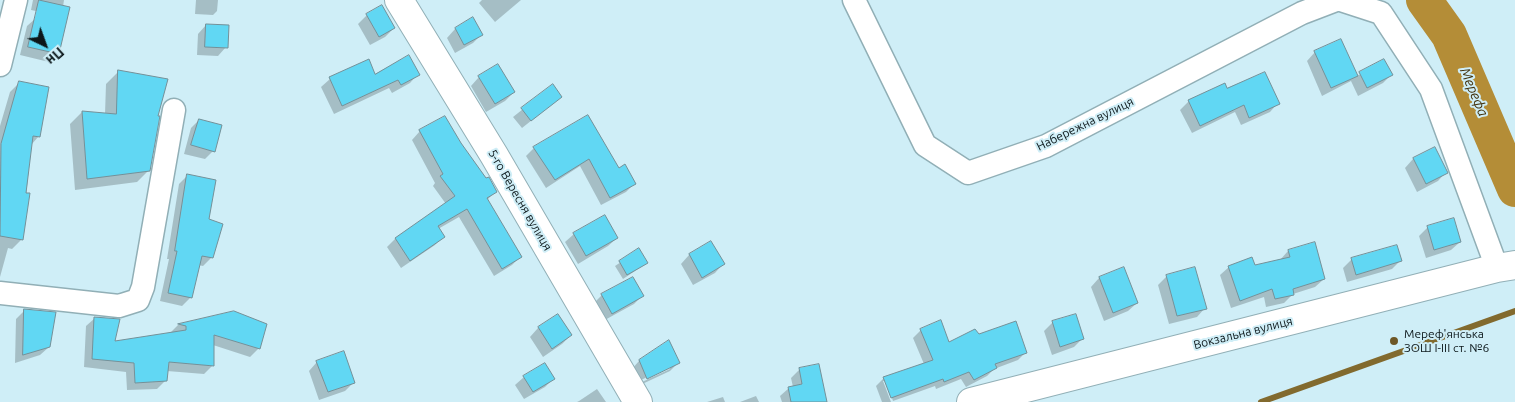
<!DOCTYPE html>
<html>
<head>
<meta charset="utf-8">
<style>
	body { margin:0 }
	#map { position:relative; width:1515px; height:402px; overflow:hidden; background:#cfeef7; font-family:Ubuntu,sans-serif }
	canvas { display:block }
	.north { position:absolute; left:20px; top:20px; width:50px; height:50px; -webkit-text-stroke:4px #cfeef7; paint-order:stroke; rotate:138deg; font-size:14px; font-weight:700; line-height:20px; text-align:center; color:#0c171a }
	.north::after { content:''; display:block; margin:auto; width:18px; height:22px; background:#0c171a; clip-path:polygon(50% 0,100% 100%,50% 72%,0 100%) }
</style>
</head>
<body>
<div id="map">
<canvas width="1515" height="402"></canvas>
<div class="north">Пн</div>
</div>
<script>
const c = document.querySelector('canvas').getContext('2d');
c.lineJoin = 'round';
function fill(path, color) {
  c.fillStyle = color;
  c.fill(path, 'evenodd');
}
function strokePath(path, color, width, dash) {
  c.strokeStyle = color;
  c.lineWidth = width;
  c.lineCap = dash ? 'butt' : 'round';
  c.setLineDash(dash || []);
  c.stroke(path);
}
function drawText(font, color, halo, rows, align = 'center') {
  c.font = font + ' Ubuntu,sans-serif';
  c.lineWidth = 4;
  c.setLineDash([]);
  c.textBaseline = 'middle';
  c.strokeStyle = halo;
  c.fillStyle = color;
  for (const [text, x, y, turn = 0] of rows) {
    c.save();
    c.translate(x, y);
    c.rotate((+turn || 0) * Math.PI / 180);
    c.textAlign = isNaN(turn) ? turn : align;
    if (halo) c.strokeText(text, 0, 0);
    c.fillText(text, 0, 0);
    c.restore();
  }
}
const shadow = new Path2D(`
	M33 0H64L63 7 55 15 31 10Z
	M196 0H218L217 11 213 15 195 14Z
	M482 0H521L495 22 479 3Z
	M382 7 394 28 385 37 370 45 358 24 367 15Z
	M36 18 58 53 49 62 20 55 27 26Z
	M473 19 481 35 473 43 455 53 447 38 455 29Z
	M206 25 226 47 218 56 197 55 198 34Z
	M1315 52 1357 76 1384 61 1391 75 1383 83 1358 96 1351 81 1322 96 1307 61Z
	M118 72 157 117 149 170 137 182 75 190 70 124 82 112 105 114 106 84Z
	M418 74 410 83 392 93 389 88 334 114 321 87 330 79Z
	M479 77 514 92 505 101 486 112 471 86Z
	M20 82 39 136 31 145 22 239 12 249 8 248 0 277V126L10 92Z
	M552 86 561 97 522 128 513 117Z
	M1227 90 1278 103 1270 112 1241 125 1235 112 1192 133 1180 110 1189 101Z
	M587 117 619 169 634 184 626 192 601 205 580 166 546 188 526 156 534 148Z
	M199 120 213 151 205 159 184 154 191 128Z
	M420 131 460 143 496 191 487 200 520 257 512 265 494 276 459 217 438 229 443 237 435 245 401 268 387 247 395 239 446 204 433 186 435 183 412 140Z
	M1434 148 1446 172 1438 181 1417 192 1405 168 1413 159Z
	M187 176 208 220 212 257 203 266 198 265 191 297 182 306 160 301 169 259H167L179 184Z
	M1428 227 1460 242 1451 250 1426 258 1419 236Z
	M574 234 617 238 608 246 578 264 565 242Z
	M711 243 723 264 715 273 693 285 681 264 689 255Z
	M639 250 647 263 623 279 615 266Z
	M1288 251 1324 279 1315 287 1293 294 1284 303 1266 307 1264 297 1231 308 1220 275 1229 267H1254L1280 260Z
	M1352 259 1400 261 1392 269 1347 282 1343 268Z
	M1123 269 1137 303 1128 311 1104 321 1091 287 1099 278Z
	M1167 276 1205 308 1197 317 1169 324 1158 285Z
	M602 295 642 296 634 304 603 321 594 303Z
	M25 310 49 347 40 355 15 363 16 319Z
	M234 313 259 348 250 357 213 345V365L204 374 167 371 165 381 157 389 127 390 126 372 84 367 86 326 95 318 113 342 169 334 178 325Z
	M558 315 571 335 562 344 543 357 530 337 538 328Z
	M1053 322 1082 339 1074 347 1052 355 1044 331Z
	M921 330 949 344 978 336 1026 352 1018 360 994 369 987 376 966 387 961 379 936 389 935 386 893 401 886 381H883L891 402H882L876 386 884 378 924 364 913 338Z
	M669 342 678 363 670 371 638 386 631 370 639 361ZM670 366V369L642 382 641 380Z
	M317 362 354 382 345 391 319 400 309 371Z
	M800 369 826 402H782L780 396 789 388 793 387 791 378Z
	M524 377 553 379 545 387 524 399 515 385Z
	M597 389 606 402H577L579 401Z
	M756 396 759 402H740Z
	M723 397 725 402H707Z`);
const stream = new Path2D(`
	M1261 402 1515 311`);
const river = new Path2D(`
	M1424 0 1449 35 1515 189`);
const building = new Path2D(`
	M39 0 70 7 59 54 28 47Z
	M382 5 395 28 379 37 366 14Z
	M473 17 483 35 464 45 455 28Z
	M206 24 229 25 228 48 205 47Z
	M1341 39 1358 76 1331 88 1314 51Z
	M409 55 420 75 401 85 398 80 342 106 329 77 369 59 375 74Z
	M1384 59 1393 75 1367 88 1359 72Z
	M498 64 515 92 495 104 478 76Z
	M118 70 168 79 158 116H160L150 171 87 179 82 111 116 114Z
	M1265 72 1280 104 1249 118 1244 105 1200 126 1188 100 1225 83 1227 88Z
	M19 81 49 87 40 137 33 136 26 193H30L23 240 0 236 1 144Z
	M553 84 562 97 531 121 521 108Z
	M588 115 619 168 625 164 636 184 610 198 589 159 555 180 533 147Z
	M445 116 461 143 486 178 489 177 497 192 487 198 522 257 502 269 467 209 438 226 445 237 410 261 395 238 455 196 440 176 443 174 419 130Z
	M199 119 222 125 215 152 191 145Z
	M1435 147 1448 173 1426 184 1413 158Z
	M187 174 216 180 209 219 223 224 213 258 202 256 192 298 168 293 177 251H175Z
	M605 215 618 238 586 256 573 233Z
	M1454 218 1461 242 1434 250 1427 226Z
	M711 241 725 264 702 278 689 254Z
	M1315 242 1325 279 1293 289 1294 295 1275 299 1272 289 1240 301 1228 266 1252 257 1255 265 1290 257 1288 250Z
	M1397 245 1402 261 1356 275 1351 258Z
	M639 248 648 263 627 275 619 261Z
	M1124 267 1138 303 1113 313 1099 277Z
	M1195 267 1207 309 1177 316 1166 275Z
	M633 277 644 296 612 314 601 294Z
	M24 309 56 312 50 347 23 355Z
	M234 311 267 324 260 349 214 335V366L169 362 167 381 135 383 134 363 92 359 94 317 120 319 115 341 186 330V326L178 324Z
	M558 314 572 335 552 349 538 327Z
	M1076 314 1084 339 1060 347 1052 321Z
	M941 320 949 342 975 329 979 334 1016 321 1027 353 995 364 997 368 974 380 969 372 944 382 943 379 891 398 883 377 933 360 920 329Z
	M669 340 680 363 647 379 639 360Z
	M344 351 355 383 328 392 316 361Z
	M545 363 555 379 533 392 523 376Z
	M819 364 827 402H791L788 387 802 384 799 368Z`);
const street = new Path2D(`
	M854 0 925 145 968 173 1046 146 1302 13 1336 0
	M1341 0 1381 13 1431 89 1497 268
	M0 65 16 0
	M0 293 119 306 138 300 143 287 174 110`);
const secondary = new Path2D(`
	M399 0 494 155 638 402
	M971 402 1497 268 1515 265`);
const markers = [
	[1394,341,5,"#6d5726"]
];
const streetNames = [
	["Набережна вулиця",1085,124,-26],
	["5-го Вересня вулиця",520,200,60],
	["Вокзальна вулиця",1243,333,-14]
];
const poiNames = [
	["Мереф'янська",1404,334],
	["ЗОШ І-ІІІ ст. №6",1404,348]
];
const waterNames = [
	["Мерефа",1474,92,67]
];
fill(shadow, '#0003');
strokePath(stream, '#826a2e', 6);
strokePath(river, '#b48d37', 36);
fill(building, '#61d7f3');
strokePath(building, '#749098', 1);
strokePath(street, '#91afb6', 25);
strokePath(secondary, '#91afb6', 30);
strokePath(street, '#fff', 22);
strokePath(secondary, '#fff', 28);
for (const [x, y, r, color] of markers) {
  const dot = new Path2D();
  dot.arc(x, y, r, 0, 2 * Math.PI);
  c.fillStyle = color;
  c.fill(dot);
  strokePath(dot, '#cfeef7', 2);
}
drawText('12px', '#0c171a', '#cfeef7', streetNames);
drawText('12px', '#0c171a', '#cfeef7', poiNames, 'left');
drawText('italic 14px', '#43330e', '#cfeef7', waterNames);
</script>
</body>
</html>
